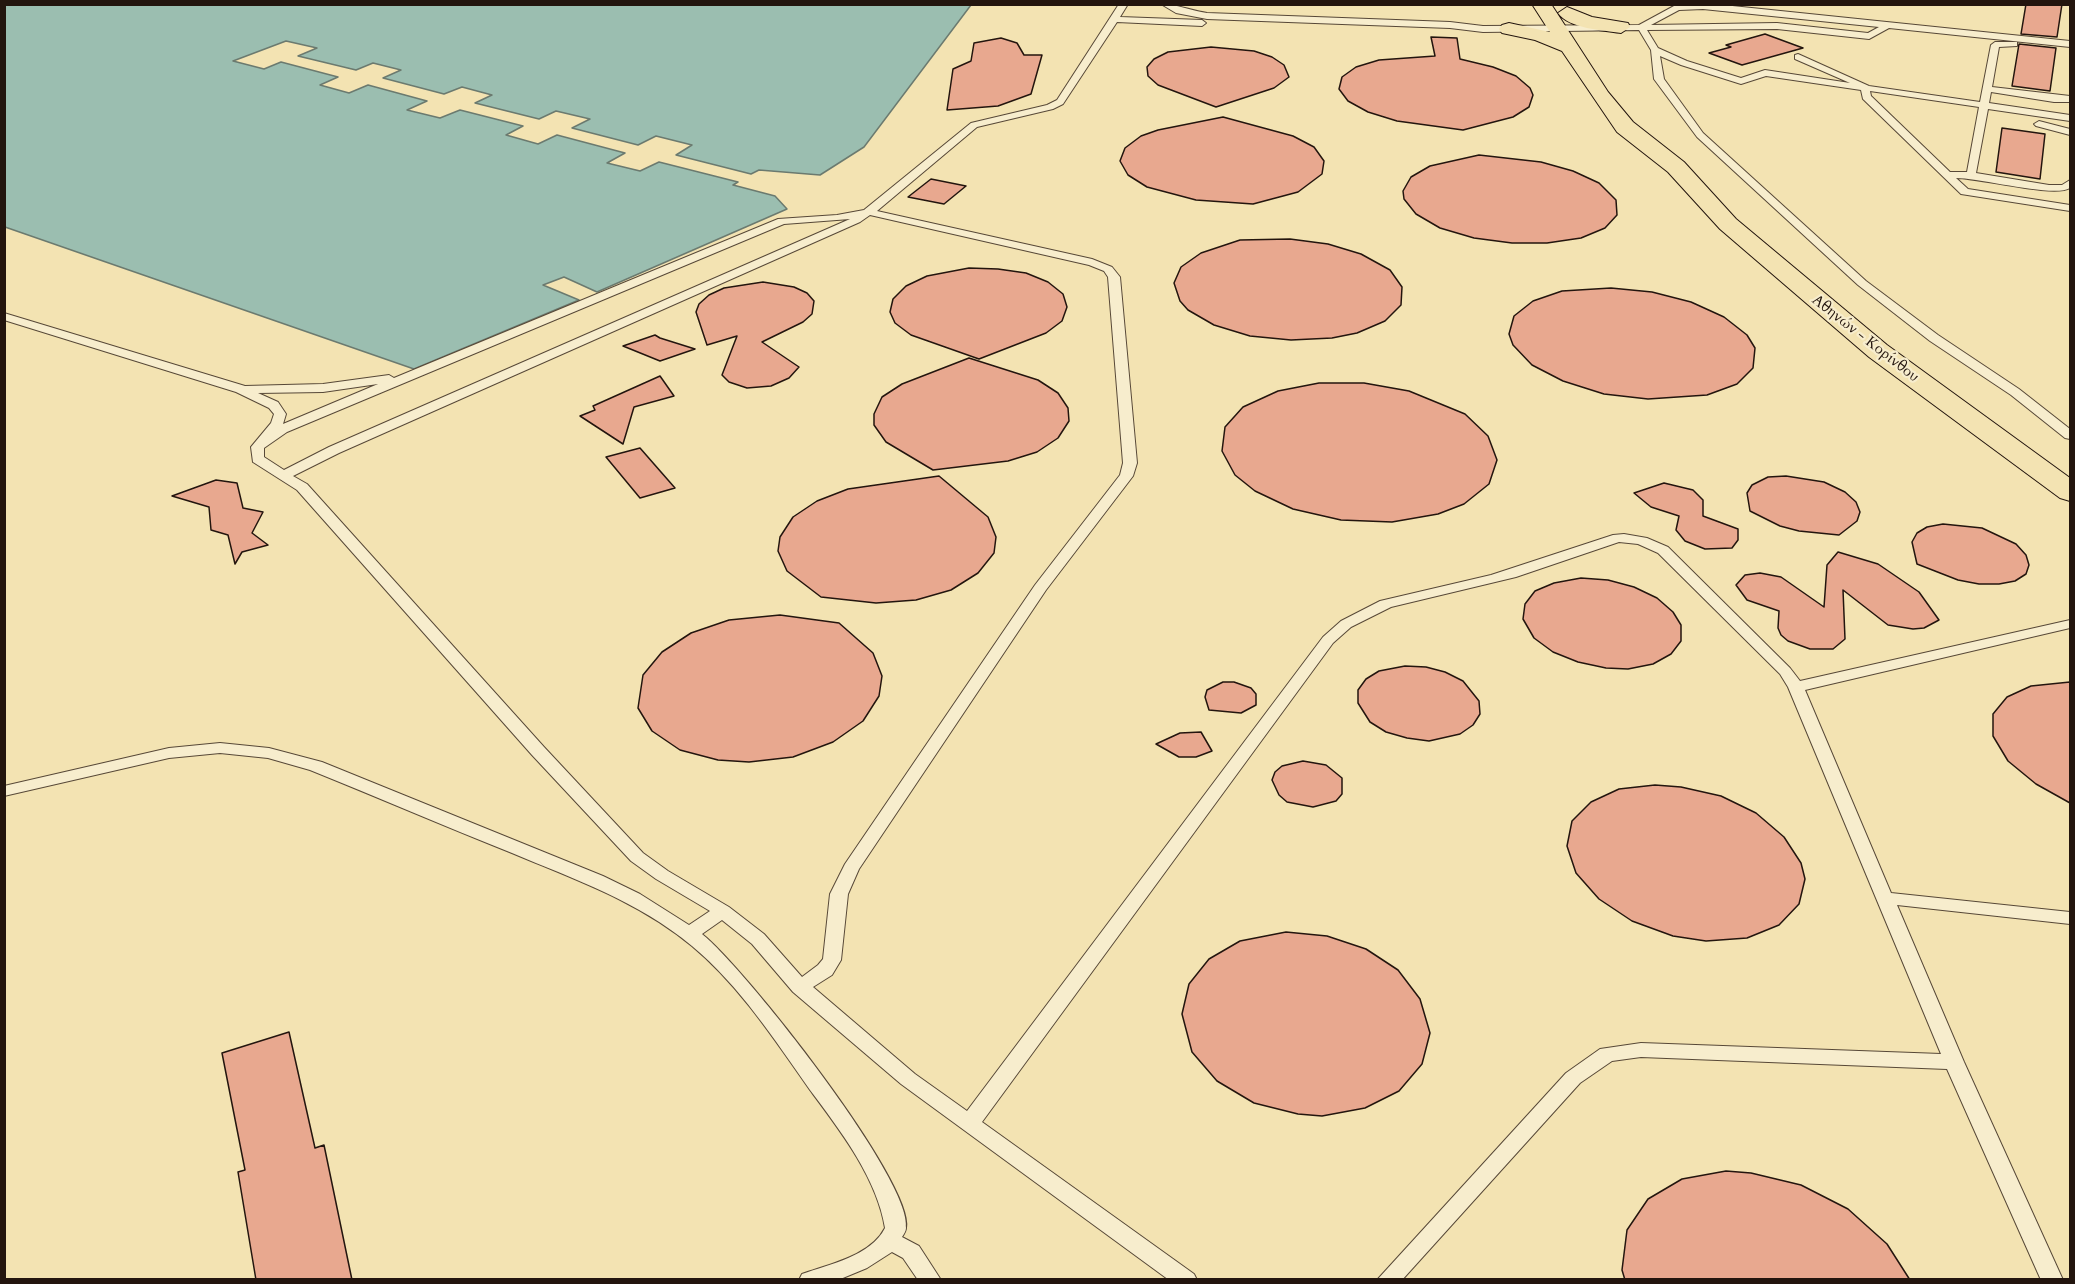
<!DOCTYPE html>
<html>
<head>
<meta charset="utf-8">
<style>
	body { margin:0 }
	#map { position:relative; width:2075px; height:1284px; overflow:hidden; background:#f3e3b2; font-family:Cardo,serif }
	canvas { display:block }
	.frame { position:absolute; inset:0; border:6px solid #23150e; pointer-events:none }
</style>
</head>
<body>
<div id="map">
<canvas width="2075" height="1284"></canvas>
<div class="frame"></div>
</div>
<script>
const c = document.querySelector('canvas').getContext('2d');
c.lineJoin = 'round';
function fill(path, color) {
  c.fillStyle = color;
  c.fill(path, 'evenodd');
}
function strokePath(path, color, width, dash) {
  c.strokeStyle = color;
  c.lineWidth = width;
  c.lineCap = dash ? 'butt' : 'round';
  c.setLineDash(dash || []);
  c.stroke(path);
}
function drawText(font, color, halo, rows, align = 'center') {
  c.font = font + ' Cardo,serif';
  c.lineWidth = 4.5;
  c.setLineDash([]);
  c.textBaseline = 'middle';
  c.strokeStyle = halo;
  c.fillStyle = color;
  for (const [text, x, y, turn = 0] of rows) {
    c.save();
    c.translate(x, y);
    c.rotate((+turn || 0) * Math.PI / 180);
    c.textAlign = isNaN(turn) ? turn : align;
    if (halo) c.strokeText(text, 0, 0);
    c.fillText(text, 0, 0);
    c.restore();
  }
}
const water = new Path2D(`
	M5 4H971V5L864 147 820 175 759 170 751 174 676 155 692 145 656 136 638 145 572 128 590 119 556 111 539 119 475 103 492 95 462 87 444 94 383 78 401 70 373 63 356 70 298 56 317 48 286 41 233 61 264 69 281 62 338 77 320 85 349 93 368 85 427 101 407 110 440 118 460 110 523 126 506 135 538 144 557 135 625 153 607 163 640 171 659 162 738 182 733 185 775 196 787 209 597 292 564 277 543 285 579 300 414 369 5 227Z`);
const building = new Path2D(`
	M2026 4H2062L2057 37 2021 34Z
	M1765 34 1803 48 1742 65 1709 53 1731 47 1726 45Z
	M1431 37 1457 38 1460 59 1493 67 1516 76 1530 88 1533 95 1529 107 1513 117 1463 130 1397 121 1368 112 1348 101 1339 89 1342 77 1356 67 1379 60 1435 56Z
	M1001 38 1017 43 1024 55H1042L1031 94 998 106 947 110 953 69 971 61 974 43Z
	M2019 44 2056 48 2050 91 2012 86Z
	M1211 47 1254 51 1272 57 1284 65 1289 77 1274 88 1216 107 1158 85 1148 76 1147 67 1154 59 1168 52Z
	M1223 117 1293 136 1314 147 1324 161 1322 174 1298 192 1253 204 1196 200 1147 187 1128 175 1120 161 1125 148 1141 136 1158 130Z
	M2002 128 2045 134 2040 179 1996 172Z
	M1479 155 1541 162 1573 171 1599 183 1616 200 1617 215 1605 228 1581 238 1547 243H1512L1474 238 1440 228 1416 214 1404 199 1403 191 1411 177 1430 166Z
	M931 179 966 186 944 204 908 197Z
	M1290 239 1328 244 1361 254 1390 270 1402 287 1401 305 1385 321 1357 333 1332 338 1291 340 1250 336 1214 325 1188 310 1180 301 1174 283 1181 267 1201 253 1240 240Z
	M969 268 998 269 1026 273 1048 282 1063 294 1067 307 1062 321 1046 333 979 359 911 335 895 323 890 312 893 299 906 286 927 276Z
	M763 282 794 287 807 293 814 301 812 314 803 322 762 342 799 367 789 378 771 386 747 388 729 382 722 375 737 336 707 345 696 312 699 304 709 295 724 288Z
	M1611 288 1652 292 1691 302 1724 317 1747 335 1755 348 1753 368 1737 384 1707 395 1648 399 1604 394 1563 381 1532 365 1513 345 1509 334 1514 316 1533 301 1562 291Z
	M655 335 660 338 695 349 660 361 623 346Z
	M969 358 1038 380 1058 393 1068 408 1069 421 1058 438 1037 452 1008 461 933 470 886 442 874 425V414L882 397 902 384Z
	M660 376 674 396 634 407 623 444 580 416 595 410 593 406Z
	M1319 383H1364L1409 391 1465 414 1488 436 1497 460 1489 484 1464 504 1438 514 1392 522 1341 520 1293 509 1255 491 1235 475 1222 451 1225 427 1243 407 1278 391Z
	M640 448 675 488 640 498 606 457Z
	M939 476 988 517 996 537 994 553 978 573 951 590 916 600 876 603 821 597 787 571 778 551 780 537 793 517 817 501 848 489Z
	M1786 476 1824 482 1845 492 1856 502 1860 512 1857 521 1839 535 1799 531 1780 526 1750 511 1747 493 1752 485 1768 477Z
	M216 480 237 483 243 508 263 512 252 533 268 545 242 552 235 564 228 535 211 530 209 507 172 496Z
	M1664 483 1693 490 1703 500V516L1738 529V540L1732 548 1705 549 1685 541 1676 530 1679 516 1651 507 1634 493Z
	M1943 524 1982 528 2016 544 2026 555 2029 565 2026 574 2015 581 1999 584H1979L1958 580 1917 564 1912 542 1917 533 1927 527Z
	M1838 552 1878 564 1919 592 1939 620 1924 628 1913 629 1888 625 1843 590 1845 639 1833 649H1810L1788 641 1781 635 1778 628 1779 611 1747 600 1736 585 1745 575 1760 573 1781 577 1824 607 1827 565Z
	M1581 578 1608 580 1634 587 1657 598 1673 612 1681 625V641L1671 654 1653 664 1628 669 1606 668 1578 662 1553 652 1534 638 1523 619 1525 604 1535 591 1554 583Z
	M780 615 839 623 873 653 882 676 879 696 863 721 833 742 793 757 749 762 718 760 680 750 652 731 638 708 643 675 662 652 691 633 729 620Z
	M1405 666 1426 667 1445 672 1463 681 1479 701 1480 714 1473 725 1460 734 1429 741 1407 738 1386 732 1370 722 1358 703V690L1366 679 1379 671Z
	M1223 682H1234L1251 688 1256 694V705L1241 713 1209 710 1205 697 1207 690Z
	M2070 682V803L2036 784 2008 761 1993 736V714L2007 697 2031 686Z
	M1201 732 1212 751 1196 757H1179L1156 744 1180 733Z
	M1303 761 1326 765 1342 778V794L1336 801 1313 807 1287 802 1279 795 1272 780 1275 772 1282 766Z
	M1655 785 1681 787 1721 796 1756 813 1784 837 1801 863 1805 879 1799 904 1779 925 1747 938 1706 941 1673 936 1632 921 1599 899 1576 873 1567 846 1572 821 1591 802 1619 789Z
	M1286 932 1327 936 1366 949 1398 970 1420 999 1430 1033 1422 1064 1399 1091 1365 1108 1322 1116 1298 1114 1254 1103 1217 1081 1192 1052 1182 1014 1189 984 1209 959 1240 941Z
	M289 1032 315 1148 324 1145 352 1280H256L238 1172 245 1170 222 1053Z
	M1726 1171 1751 1173 1801 1185 1848 1209 1887 1244 1910 1280H1625L1622 1270 1627 1230 1648 1199 1682 1179Z`);
const lane = new Path2D(`
	M1119 4H1128L1120 17 1202 20 1206 23 1202 26 1117 22 1063 104 1053 109 977 127 877 211 1092 259 1112 267 1120 277 1137 463 1133 476 1046 590 859 869 848 894 841 960 832 975 813 987 915 1074 967 1111 1323 637 1341 621 1380 601 1491 575 1613 535 1624 534 1647 538 1668 547 1790 668 1800 681 2070 620V628L1805 690 1891 893 2070 912V924L1897 905 1964 1062 2063 1280H2041L1947 1069 1641 1057 1612 1061 1580 1083 1402 1280H1377L1566 1073 1600 1049 1641 1043 1941 1054 1788 687 1780 674 1658 553 1638 544 1619 542 1516 577 1391 607 1351 627 1333 643 982 1122 1194 1274 1197 1280H1169L901 1084 793 992 752 944 722 920 702 934C743 966 914 1182 906 1228 906 1231 904 1234 902 1237L919 1246 941 1280H918L903 1258 892 1252 867 1268 838 1280H799L802 1274C830 1264 871 1256 885 1228 877 1178 840 1130 810 1090 775 1040 739 985 692 946 638 901 576 880 512 853 444 826 377 797 310 770L268 758 220 753 169 758 4 796V786L169 748 220 743 269 748 322 762 603 876 640 894 689 925 710 911 656 879 631 861 532 755 297 490 253 462 251 447 271 423 274 414 269 408 236 392 4 320V313L245 386 323 384 389 375 394 378 778 219 837 215 864 210 971 123 1047 105 1057 100ZM870 215 1089 265 1104 271 1108 277 1123 463 1120 475 1035 585 845 864 830 894 823 959 818 965 802 977 764 934 729 907 668 871 643 853 544 747 307 484 293 476 339 453 860 222ZM850 219 329 447 284 470 264 457V448L287 432 784 224ZM378 384 283 424 286 414 278 402 258 393 323 392Z
	M1161 4C1176 4 1192 11 1207 13L1450 22 1483 26 1639 25 1674 6 1713 4 2070 41V47L1889 28 1869 39 1777 29 1647 30 1658 48 1687 61 1741 78 1765 70 1850 83 1795 59V55L1798 54 1869 86 1980 102 1991 45 1995 42H2017V46L1999 47 1992 87 2070 96V102H2054L1991 92 1989 103 2070 115V121L1988 109 1976 173 2049 185H2062L2070 180V188C2054 198 1981 178 1956 178L1968 189 2070 205V211L1961 194 1863 99 1861 90 1766 76 1741 84 1681 65 1660 56 1664 79 1703 133 1866 281 1938 335 2019 389 2070 429V439L2065 438 2011 395 1930 341 1858 285 1697 137 1654 79 1651 50 1639 30 1483 32 1450 28 1207 19 1176 13ZM1703 9 1879 27 1868 33 1777 23 1651 25 1679 10ZM1870 91 1979 107 1967 172H1950L1871 96Z
	M2039 121 2070 129V135L2036 126 2034 124Z`);
const primary = new Path2D(`
	M1532 4H1551L1608 92 1633 122 1684 162 1736 219 1887 345 2070 478V501L2060 498 1869 357 1720 229 1668 172 1617 132 1562 51 1535 40 1502 33 1499 29 1502 25 1509 23 1550 32Z
	M1567 7 1592 17 1628 23 1630 27 1621 33C1603 30 1569 29 1558 13Z`);
const farStreetnames = [
	["Αθηνών - Κορίνθου",1865,339,38]
];
fill(water, '#9bbeb0');
strokePath(water, '#6b7a6f', 1.5);
fill(building, '#e8a88f');
strokePath(building, '#23150e', 1.5);
strokePath(lane, '#574837', 2);
strokePath(primary, '#23150e', 2);
fill(lane, '#f7edcd');
fill(primary, '#f3e3b2');
drawText('15px', '#23150e', '#f7edcd', farStreetnames);
</script>
</body>
</html>
